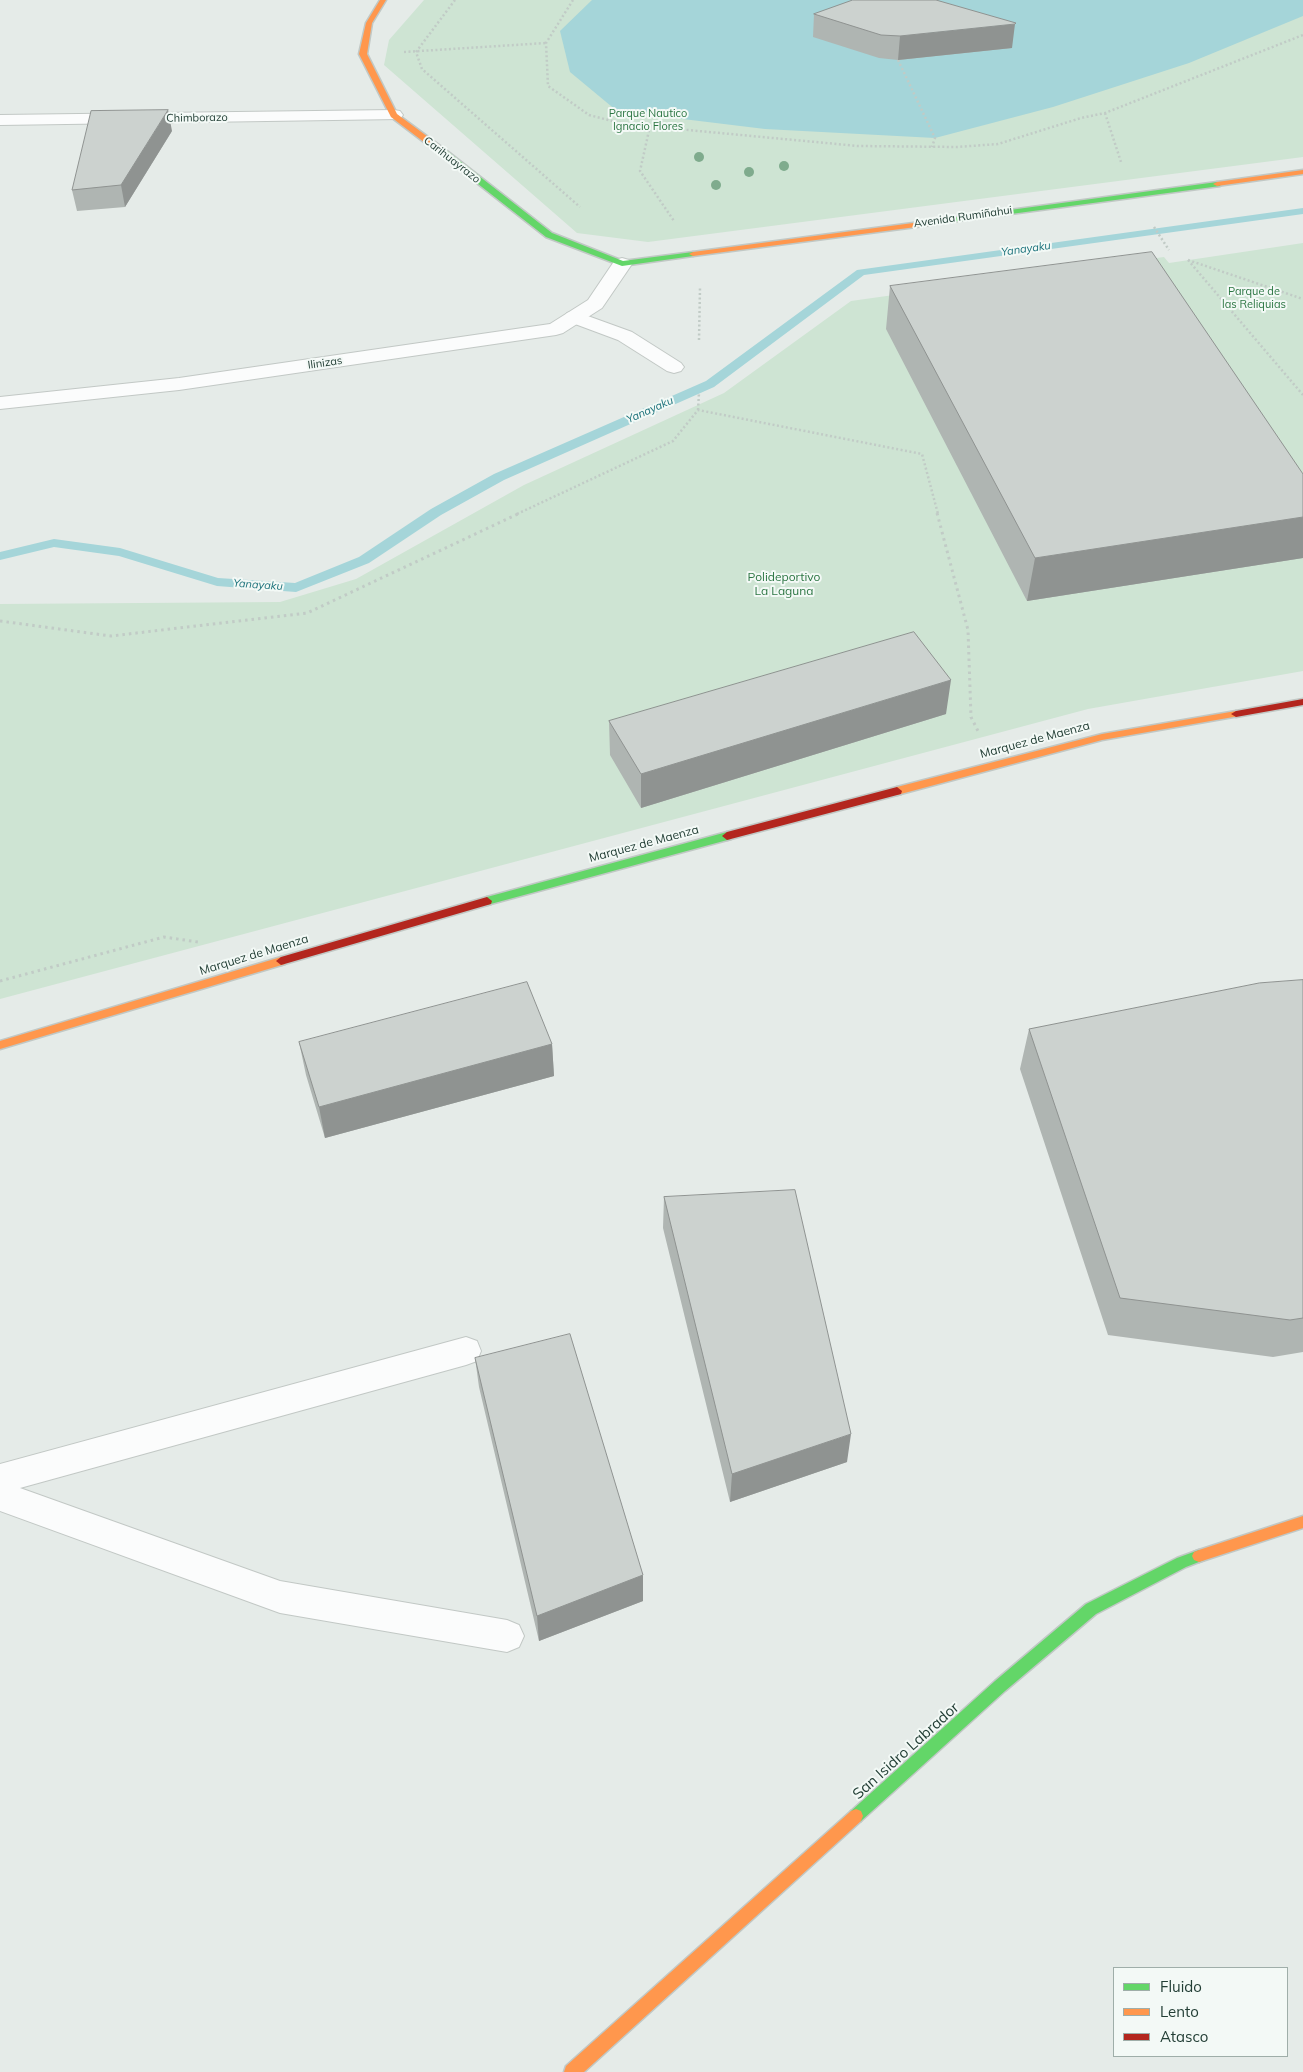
<!DOCTYPE html>
<html>
<head>
<meta charset="utf-8">
<style>
	body { margin:0 }
	#map { position:relative; width:1303px; height:2072px; overflow:hidden; background:#e5ebe8; font-family:Mulish,sans-serif }
	canvas { display:block }
	.legend { position:absolute; left:1113px; top:1967px; width:175px; height:90px; box-sizing:border-box; background:#f3f9f6; border:1px solid #9faea9; margin:0; padding:6px 9px; list-style:none; font-size:15px; color:#223e35 }
	.legend li { display:flex; align-items:center; gap:10px; height:25px }
	.legend b { width:25px; border:1px solid #9faea9 }
</style>
</head>
<body>
<div id="map">
<canvas width="1303" height="2072"></canvas>
<ul class="legend">
<li><b style="height:6px;background:#63d668"></b>Fluido</li>
<li><b style="height:6px;background:#ff974d"></b>Lento</li>
<li><b style="height:6px;background:#b3261e"></b>Atasco</li>
</ul>
</div>
<script>
const c = document.querySelector('canvas').getContext('2d');
c.lineJoin = 'round';
function fill(path, color) {
  c.fillStyle = color;
  c.fill(path, 'evenodd');
}
function strokePath(path, color, width, dash) {
  c.strokeStyle = color;
  c.lineWidth = width;
  c.lineCap = dash ? 'butt' : 'round';
  c.setLineDash(dash || []);
  c.stroke(path);
}
function drawText(font, color, halo, rows, align = 'center') {
  c.font = font + ' Mulish,sans-serif';
  c.lineWidth = 4;
  c.setLineDash([]);
  c.textBaseline = 'middle';
  c.strokeStyle = halo;
  c.fillStyle = color;
  for (const [text, x, y, turn = 0] of rows) {
    c.save();
    c.translate(x, y);
    c.rotate((+turn || 0) * Math.PI / 180);
    c.textAlign = isNaN(turn) ? turn : align;
    if (halo) c.strokeText(text, 0, 0);
    c.fillText(text, 0, 0);
    c.restore();
  }
}
const green = new Path2D(`
	M424 0H1303V157L648 242 577 233 384 65 389 40Z
	M1303 243V671L1088 709 0 999V604L280 602 356 579 524 485 724 393 851 301 1164 257 1169 263Z`);
const water = new Path2D(`
	M592 0H1303V16L1189 63 1053 107 935 138 765 129 617 111 570 72 560 31Z`);
const stream = new Path2D(`
	M1303 208V214L864 275 714 387 504 480 441 515 369 563 296 592 217 586 119 556 54 547 0 560V552L54 539 120 548 218 578 295 583 359 557 431 509 494 474 706 381 857 270Z`);
const pathFar1 = new Path2D(`
	M455 0 416 52 422 69 580 207
	M573 0 546 43 548 86 589 115 624 124 858 146 957 147 998 144 1081 118 1105 113 1303 35
	M404 52 546 43
	M898 60 935 138 932 147
	M1105 113 1121 162
	M650 126 640 171 674 221
	M1154 227 1169 250
	M1188 260 1303 395
	M1188 260 1303 299
	M699 340 700 288
	M698 410 699 393
	M517 514 673 441 698 410 922 454 938 514`);
const path = new Path2D(`
	M937 513 968 630 971 717 978 731
	M0 621 111 636 307 613 520 513
	M0 981 164 937 198 942`);
const lane = new Path2D(`
	M574 311 632 332 681 363 684 367 681 371 674 373 667 371 618 340 567 321 564 317 567 313Z
	M466 1337 477 1341 481 1351 477 1361 466 1365 20 1488 280 1581 507 1620 519 1625 524 1636 519 1647 507 1652 280 1613 0 1511V1464Z`);
const street = new Path2D(`
	M394 110 400 111 403 115 400 119 0 125V115Z
	M622 258 629 260 632 264 602 308 563 333 556 335 179 390 0 409V397L179 378 550 324 588 300 615 260Z`);
const fast = new Path2D(`
	M441 151H447L552 233 623 261 693 252 697 254 693 256 622 266 546 237 441 155Z
	M1217 182 1221 184 1220 186 936 224 932 222 936 220Z
	M727 832 732 836 731 839 487 905 482 901 487 897Z
	M1199 1550 1204 1552 1206 1556 1204 1560 1186 1567 1096 1614 1005 1691 861 1821 856 1823 851 1821 849 1816 851 1811 995 1681 1086 1604 1177 1558Z`);
const slow = new Path2D(`
	M380 0H386L372 23 367 54 397 114 447 151V155H441L391 117 359 54 366 23Z
	M1303 170V174L1217 186 1213 184 1217 182Z
	M936 220 940 222 939 224 693 256 689 254 693 252Z
	M1236 711 1241 714 1239 716 1102 740 897 795 892 791 897 787 1102 734Z
	M281 957 285 958 286 961 285 964 0 1049V1041Z
	M1303 1516V1528L1199 1562 1194 1560 1192 1556 1194 1552 1199 1550Z
	M856 1809 861 1811 863 1816 861 1821 584 2072H564L566 2066 851 1811Z`);
const jam = new Path2D(`
	M1303 699V705L1236 717 1231 714 1236 711Z
	M897 787 902 791 901 794 727 840 722 836 727 832Z
	M487 897 492 901 491 904 281 965 276 961 281 957Z`);
const trees = [
	[699,157],
	[784,166],
	[749,172],
	[716,185]
];
const wall = new Path2D(`
	M814 14 1012 48 898 60 879 58 813 37Z
	M172 131 125 207 77 211 72 190Z
	M890 286 1303 474V558L1027 601 886 329Z
	M946 714 641 808 610 755 609 721Z
	M1303 980V1352L1273 1357 1108 1335 1020 1069 1029 1029Z
	M299 1042 552 1044 554 1076 325 1138 306 1075Z
	M664 1197 847 1462 730 1502 663 1228Z
	M475 1358 643 1575V1601L539 1641 479 1387Z`);
const shadedWall = new Path2D(`
	M1015 24 1012 48 898 60 900 36Z
	M168 110 172 131 125 207 121 185Z
	M1303 517V558L1027 601 1035 558Z
	M951 680 946 714 641 808V774Z
	M552 1044 554 1076 325 1138 319 1107Z
	M851 1434 847 1462 730 1502 732 1474Z
	M643 1575V1601L539 1641 537 1616Z`);
const building = new Path2D(`
	M853 0H936L1016 23 1015 24 900 36 881 35 814 14Z
	M168 110 121 185 72 190 91 111Z
	M1152 252 1303 474V517L1035 558 890 286Z
	M914 632 951 680 641 774 609 721Z
	M1303 980V1318L1290 1320 1120 1298 1029 1029 1259 983Z
	M527 982 552 1044 319 1107 299 1042Z
	M795 1190 851 1434 732 1474 664 1197Z
	M570 1334 643 1575 537 1616 475 1358Z`);
const farParknames = [
	["Parque Nautico",648,114],
	["Ignacio Flores",648,127],
	["Parque de",1254,292],
	["las Reliquias",1254,305]
];
const farStreetnames = [
	["Chimborazo",197,118,-1],
	["Carihuayrazo",452,160,38],
	["Avenida Rumiñahui",963,217,-8],
	["Ilinizas",325,363,-8]
];
const farWaternames = [
	["Yanayaku",1026,249,-8],
	["Yanayaku",650,410,-24],
	["Yanayaku",258,585,4]
];
const parkNames = [
	["Polideportivo",784,577],
	["La Laguna",784,591]
];
const streetNames = [
	["Marquez de Maenza",1035,740,-15],
	["Marquez de Maenza",644,844,-15],
	["Marquez de Maenza",254,955,-17]
];
const nearStreetnames = [
	["San Isidro Labrador",906,1751,-42]
];
fill(green, '#cee4d3');
fill(water, '#a5d5d9');
fill(stream, '#a5d5d9');
strokePath(lane, '#c2c8c5', 2);
strokePath(street, '#c2c8c5', 2);
strokePath(fast, '#c1c8c5', 3);
strokePath(slow, '#c1c8c5', 3);
strokePath(jam, '#c1c8c5', 3);
strokePath(pathFar1, '#c1cbc6', 2.5, [2, 2.5]);
strokePath(path, '#c1cbc6', 3, [2.5, 4]);
fill(lane, '#fbfcfc');
fill(street, '#fbfcfc');
fill(fast, '#63d668');
fill(slow, '#ff974d');
fill(jam, '#b3261e');
c.fillStyle = '#7fab8d';
for (const [x, y] of trees) {
  c.beginPath();
  c.arc(x, y, 5, 0, 2 * Math.PI);
  c.fill();
}
fill(wall, '#afb5b2');
fill(shadedWall, '#8f9391');
fill(building, '#ccd2cf');
strokePath(building, '#8f9391', 1);
drawText('11px', '#2c7643', '#f3f9f6', farParknames);
drawText('11px', '#223e35', '#f3f9f6', farStreetnames);
drawText('italic 11px', '#1b727b', '#f3f9f6', farWaternames);
drawText('12px', '#2c7643', '#f3f9f6', parkNames);
drawText('12px', '#223e35', '#f3f9f6', streetNames);
drawText('15px', '#223e35', '#f3f9f6', nearStreetnames);
</script>
</body>
</html>
